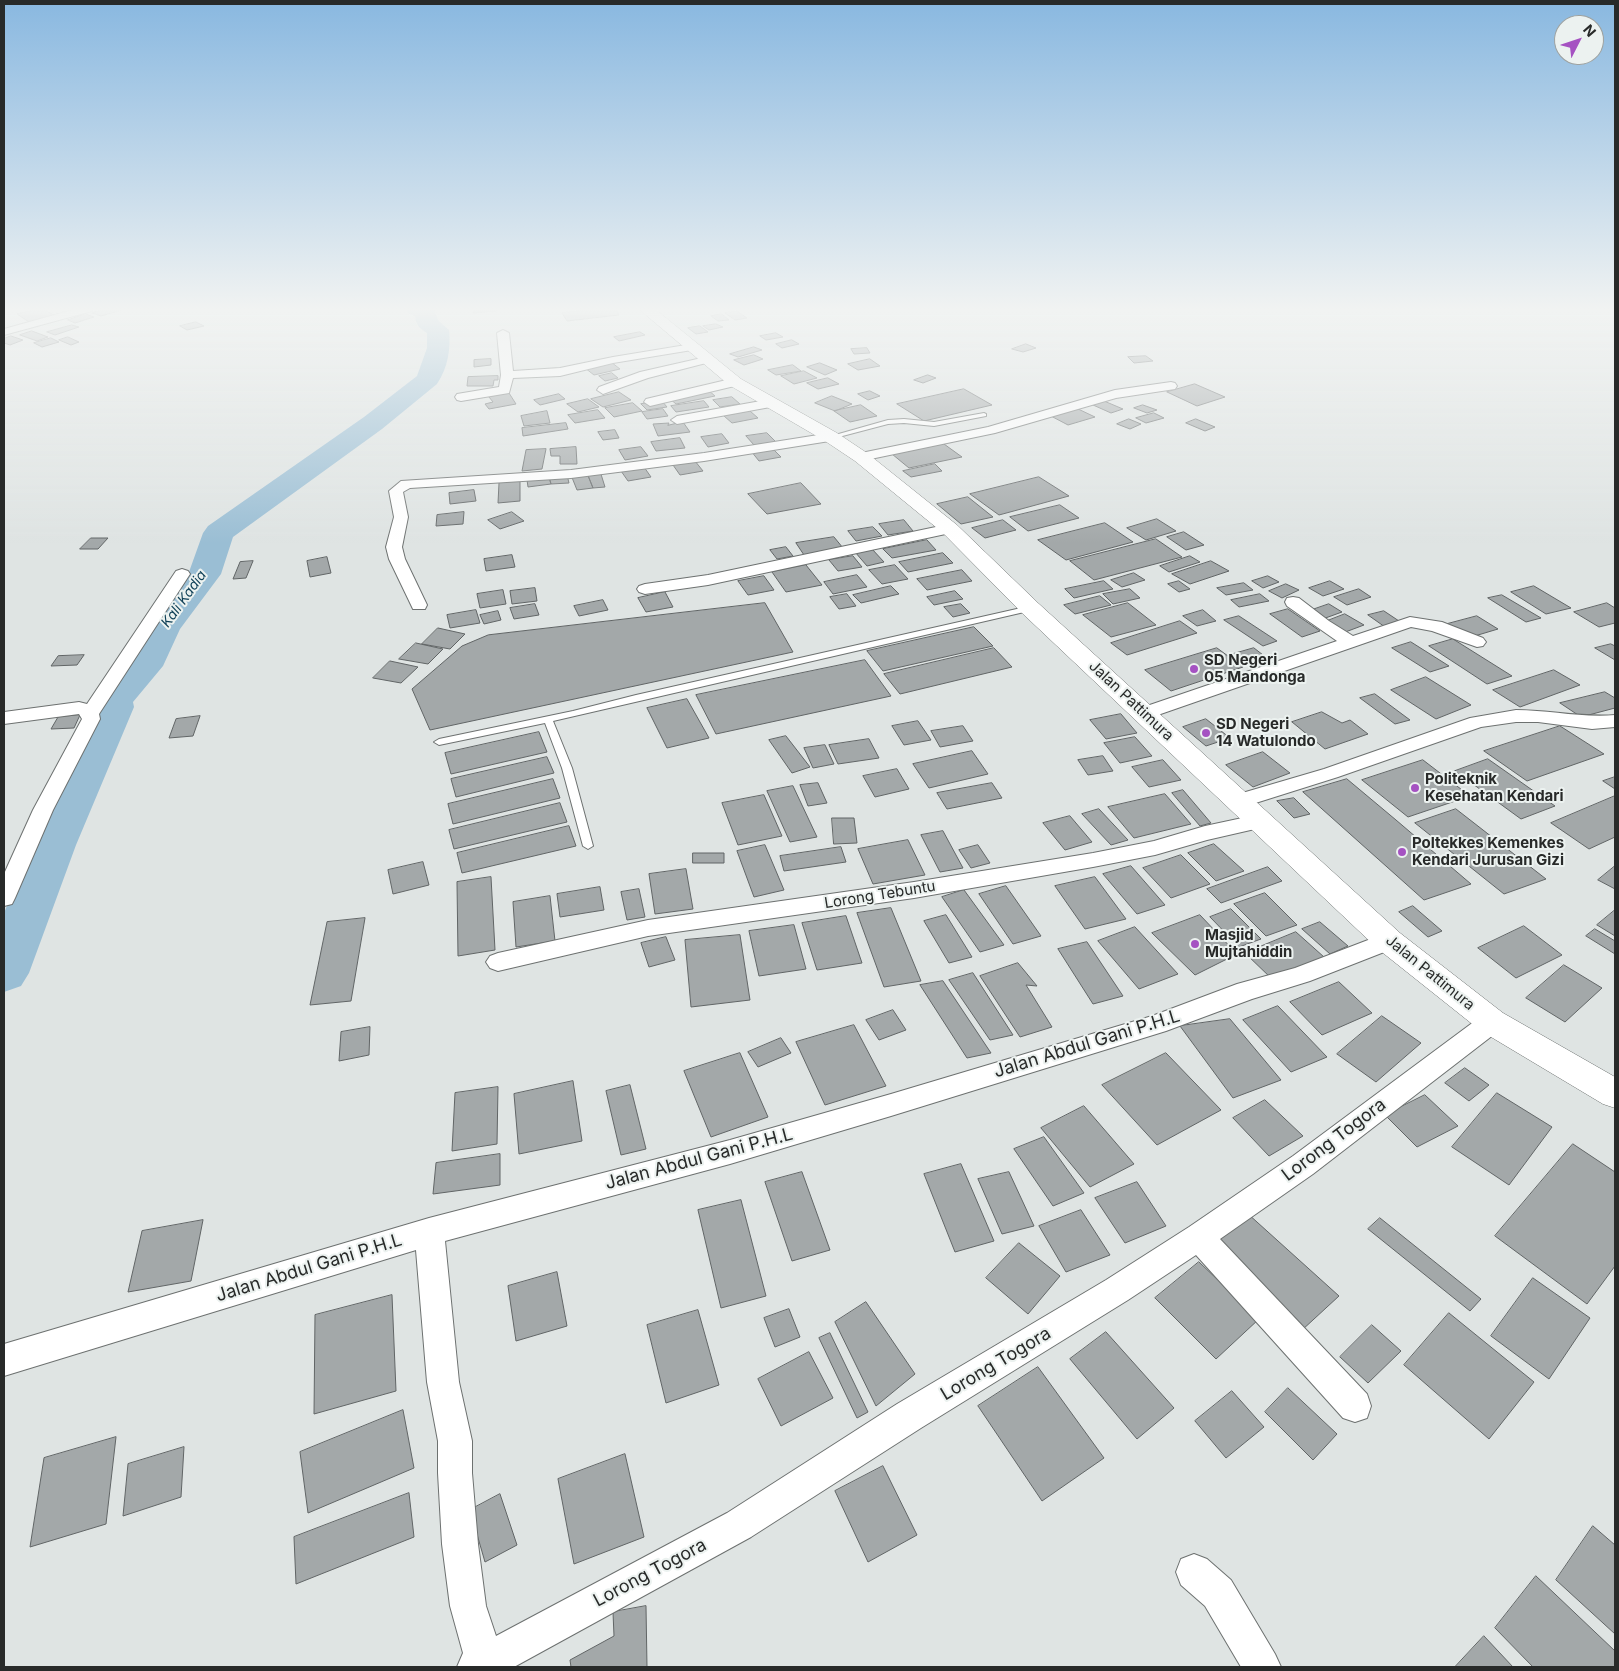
<!DOCTYPE html>
<html>
<head>
<meta charset="utf-8">
<style>
	body { margin:0 }
	#map { position:relative; width:1619px; height:1671px; overflow:hidden; background:#dfe4e3; font-family:Inter,sans-serif }
	canvas { display:block }
	.frame { position:absolute; inset:0; border:5px solid #282a29; pointer-events:none }
	.north { position:absolute; left:1554px; top:15px; width:50px; height:50px; box-sizing:border-box; background:#ecf2f0; border:1px solid #9ea2a0; border-radius:50%; rotate:49deg; font-size:14px; font-weight:700; line-height:20px; text-align:center; color:#282a29 }
	.north::after { content:''; display:block; margin:auto; width:18px; height:22px; background:#a552c2; clip-path:polygon(50% 0,100% 100%,50% 72%,0 100%) }
</style>
</head>
<body>
<div id="map">
<canvas width="1619" height="1671"></canvas>
<div class="frame"></div>
<div class="north">N</div>
</div>
<script>
const c = document.querySelector('canvas').getContext('2d');
c.lineJoin = 'round';
function fill(path, color) {
  c.fillStyle = color;
  c.fill(path, 'evenodd');
}
function strokePath(path, color, width, dash) {
  c.strokeStyle = color;
  c.lineWidth = width;
  c.lineCap = dash ? 'butt' : 'round';
  c.setLineDash(dash || []);
  c.stroke(path);
}
function drawText(font, color, halo, rows, align = 'center') {
  c.font = font + ' Inter,sans-serif';
  c.lineWidth = 4;
  c.setLineDash([]);
  c.textBaseline = 'middle';
  c.strokeStyle = halo;
  c.fillStyle = color;
  for (const [text, x, y, turn = 0] of rows) {
    c.save();
    c.translate(x, y);
    c.rotate((+turn || 0) * Math.PI / 180);
    c.textAlign = isNaN(turn) ? turn : align;
    if (halo) c.strokeText(text, 0, 0);
    c.fillText(text, 0, 0);
    c.restore();
  }
}
const river = new Path2D(`
	M406 309H434L438 320 449 330C451 348 448 368 437 384L382 429 233 537 221 574 180 629 163 666 133 702 134 707 76 845 29 973 21 986 4 992V913L32 845 96 707 95 701 129 662 145 627 189 572 203 533 208 526 364 417 417 376 427 348V333C419 328 416 325 415 316L409 314Z`);
const building = new Path2D(`
	M38 309H44L55 316 29 322 17 314Z
	M105 309H125L101 316 92 313Z
	M473 309H496L497 311 474 313Z
	M592 309H616L619 315 567 321 562 313Z
	M737 311 747 318 735 320 725 313Z
	M86 314 94 317 75 323 68 320Z
	M722 314 729 320 718 321 711 316Z
	M196 322 204 326 187 330 180 326Z
	M716 324 723 327 709 330 703 326Z
	M72 325 79 327 55 335 47 332Z
	M700 326 708 332 696 334 688 328Z
	M32 331 48 337 37 341 20 335Z
	M640 332 645 335 619 341 614 337Z
	M776 333 783 337 766 340 760 336Z
	M11 336 23 340 10 345 4 343V339Z
	M68 337 79 342 71 345 59 340Z
	M51 338 59 342 42 347 34 343Z
	M792 340 799 344 782 348 776 344Z
	M1026 344 1036 348 1023 352 1012 349Z
	M754 347 762 350 738 357 730 354Z
	M867 348 870 353 854 354 851 349Z
	M754 355 763 359 744 365 734 360Z
	M1146 356 1153 361 1134 363 1128 357Z
	M491 359V365L474 367V360Z
	M870 359 880 366 858 370 848 364Z
	M611 362 620 369 594 375 585 368Z
	M820 363 837 370 825 375 807 367Z
	M793 365 801 371 776 375 768 370Z
	M804 371 817 378 794 384 781 376Z
	M612 373 618 378 605 381 599 376Z
	M928 375 936 378 923 383 914 380Z
	M498 376V380H494L493 386H467L468 377Z
	M828 378 839 384 818 389 807 383Z
	M1195 384 1225 397 1197 406 1167 392Z
	M964 389 992 405 924 421 897 404Z
	M708 390 715 396 676 404 669 398Z
	M870 391 880 396 868 400 858 394Z
	M619 392 631 400 603 407 591 399Z
	M509 393 516 404 489 409 485 404 493 402 489 397Z
	M559 394 565 399 540 405 534 400Z
	M832 396 852 404 835 411 815 403Z
	M732 397 740 404 720 407 713 400Z
	M588 399 599 407 578 412 567 404Z
	M662 401 667 407 647 410 641 404Z
	M704 401 709 407 676 412 671 406Z
	M1104 401 1123 409 1111 413 1093 405Z
	M633 403 642 411 614 417 605 408Z
	M861 405 877 416 850 422 834 411Z
	M1143 405 1157 410 1147 413 1134 408Z
	M1076 408 1095 417 1068 425 1049 415Z
	M663 409 668 416 647 419 642 412Z
	M598 410 605 418 575 423 568 415Z
	M547 411 550 423 524 426 521 416Z
	M750 411 758 418 732 423 724 416Z
	M1154 413 1164 418 1146 423 1136 418Z
	M1129 419 1141 424 1130 429 1117 424Z
	M1196 419 1215 427 1205 431 1186 423Z
	M683 422 690 432 658 436 653 424 669 423 668 425Z
	M566 423 568 429 523 436 522 428Z
	M615 430 619 438 603 440 598 432Z
	M767 433 776 442 754 445 746 436Z
	M722 434 729 443 708 447 701 437Z
	M680 438 685 448 656 451 651 442Z
	M944 444 962 457 909 468 892 454Z
	M576 447 577 464H560V456H551L550 449Z
	M641 447 648 456 625 460 619 450Z
	M772 448 781 457 759 461 751 451Z
	M546 449 542 469 522 471 526 450Z
	M695 461 703 471 680 475 673 465Z
	M935 464 942 471 911 477 903 471Z
	M644 467 651 477 628 481 621 471Z
	M600 471 605 487 593 488 587 473Z
	M587 473 593 488 577 490 571 475Z
	M567 475 569 483 551 484 549 477Z
	M549 477 551 484 528 487 527 480Z
	M1039 477 1069 496 999 515 970 494Z
	M520 481V501L498 503 499 483Z
	M801 483 821 504 767 514 748 494Z
	M474 490 476 501 450 504 449 493Z
	M968 497 993 517 961 524 937 504Z
	M1060 505 1079 518 1028 531 1010 517Z
	M464 512 463 524 436 526 437 515Z
	M512 512 524 521 500 529 488 520Z
	M1157 519 1176 531 1146 540 1127 528Z
	M904 520 913 531 888 535 879 524Z
	M1003 520 1016 530 985 538 972 528Z
	M1105 523 1133 542 1066 560 1038 540Z
	M873 527 882 536 856 541 848 531Z
	M1184 532 1204 545 1186 550 1167 537Z
	M834 537 843 548 804 555 796 543Z
	M91 538H108L98 549H80Z
	M1156 539 1182 557 1094 580 1070 561Z
	M927 540 936 550 892 558 883 549Z
	M786 547 793 556 777 559 770 550Z
	M872 549 884 562 867 566 855 552Z
	M943 553 953 563 908 572 899 562Z
	M512 555 515 567 486 571 484 559Z
	M853 556 862 567 838 571 829 560Z
	M1190 556 1200 562 1169 572 1160 566Z
	M327 557 331 573 310 577 307 561Z
	M253 561 246 578 233 579 240 562Z
	M1211 561 1229 571 1190 584 1172 574Z
	M806 565 822 585 786 592 772 572Z
	M895 565 908 579 882 584 869 570Z
	M962 570 972 581 927 590 917 579Z
	M1134 573 1145 580 1122 587 1111 580Z
	M857 575 867 587 833 594 824 582Z
	M764 576 774 590 748 595 738 581Z
	M1268 576 1279 582 1263 588 1252 581Z
	M1104 581 1113 589 1074 598 1065 589Z
	M1179 581 1190 589 1179 592 1168 584Z
	M1330 581 1344 589 1323 596 1309 588Z
	M1244 583 1253 590 1226 595 1217 588Z
	M1286 584 1299 590 1282 598 1269 591Z
	M891 586 899 594 861 603 853 595Z
	M1534 586 1571 608 1546 614 1511 592Z
	M535 588 537 601 512 604 510 591Z
	M1130 589 1140 598 1113 604 1103 594Z
	M1359 589 1371 597 1347 605 1334 597Z
	M503 590 506 604 480 608 477 594Z
	M955 591 963 599 934 605 927 597Z
	M665 592 673 607 646 612 638 598Z
	M847 594 856 606 839 609 830 597Z
	M1260 594 1269 601 1239 607 1231 600Z
	M1502 595 1541 618 1526 622 1488 598Z
	M1100 596 1111 605 1075 614 1064 605Z
	M603 600 608 610 579 616 574 606Z
	M765 603 793 652 430 730 412 689 462 646 488 635Z
	M1128 603 1156 625 1111 637 1083 615Z
	M1607 603 1615 608V623L1599 627 1574 612Z
	M535 604 539 615 514 619 510 608Z
	M961 604 970 613 953 617 944 607Z
	M1329 604 1342 612 1320 620 1306 612Z
	M1288 609 1320 631 1302 637 1270 614Z
	M476 610 480 623 450 628 447 615Z
	M1203 610 1216 621 1197 626 1183 616Z
	M498 611 501 620 484 624 480 615Z
	M1384 611 1402 623 1385 627 1368 615Z
	M1345 614 1364 625 1340 634 1322 623Z
	M1239 616 1277 641 1263 646 1224 620Z
	M1477 616 1498 629 1468 638 1447 624Z
	M1180 621 1197 633 1127 655 1111 643Z
	M974 627 993 646 883 671 867 651Z
	M438 628 465 634 450 649 422 644Z
	M1453 639 1512 676 1487 684 1429 646Z
	M1411 642 1449 666 1430 672 1392 648Z
	M416 643 443 649 428 664 399 659Z
	M1611 644 1615 646V660L1595 648Z
	M994 648 1012 667 900 694 884 674Z
	M1217 648 1243 667 1171 691 1145 670Z
	M1254 648 1272 662 1251 668 1233 654Z
	M84 655 77 665 51 666 58 656Z
	M865 660 891 696 716 734 696 695Z
	M390 661 418 667 401 683 373 678Z
	M1554 670 1580 685 1520 707 1493 690Z
	M1426 677 1471 705 1436 719 1391 690Z
	M1605 692 1615 698V708L1581 717 1560 703Z
	M1375 694 1410 720 1395 724 1360 698Z
	M687 699 709 738 667 748 647 708Z
	M1322 712 1342 723 1350 720 1368 734 1325 749 1292 722Z
	M1121 714 1137 733 1106 739 1090 720Z
	M80 715 74 728 51 729 58 717Z
	M200 716 193 736 169 738 176 719Z
	M1206 719 1230 738 1206 746 1183 727Z
	M918 721 931 740 904 745 892 726Z
	M963 726 973 741 940 747 931 731Z
	M1560 726 1604 754 1527 781 1484 751Z
	M539 732 547 752 451 774 445 753Z
	M786 736 810 767 792 773 769 740Z
	M1135 737 1152 756 1120 763 1104 743Z
	M869 739 879 758 838 764 829 745Z
	M825 745 834 764 813 768 804 748Z
	M972 751 988 774 929 788 913 764Z
	M1263 752 1290 773 1253 787 1226 765Z
	M1103 756 1113 771 1088 775 1078 760Z
	M547 757 554 773 456 797 451 779Z
	M1488 759 1555 806 1521 819 1455 771Z
	M1163 760 1181 780 1149 787 1132 767Z
	M1423 760 1470 796 1408 817 1362 780Z
	M897 769 909 789 875 797 863 776Z
	M1615 777V789L1603 781Z
	M553 779 560 798 453 824 448 804Z
	M1347 779 1396 820 1471 884 1424 900 1303 792Z
	M818 783 827 803 808 806 800 785Z
	M992 783 1002 798 947 809 937 793Z
	M793 786 817 837 790 842 767 791Z
	M1183 790 1211 823 1200 826 1172 793Z
	M1165 794 1191 824 1134 838 1108 807Z
	M764 795 782 836 738 845 722 803Z
	M1615 796V837L1589 849 1551 823Z
	M1294 798 1310 814 1294 818 1277 801Z
	M560 803 567 822 454 849 449 830Z
	M1099 809 1128 840 1111 845 1082 814Z
	M1456 809 1546 879 1504 894 1415 823Z
	M1070 816 1092 842 1065 850 1043 823Z
	M832 818H854L857 843 834 844Z
	M569 826 576 846 462 873 457 853Z
	M943 831 963 868 940 872 921 835Z
	M908 840 925 875 873 884 858 849Z
	M1214 844 1244 871 1216 881 1188 853Z
	M765 845 784 890 754 897 737 851Z
	M978 845 990 863 971 868 959 850Z
	M841 847 846 862 784 871 780 856Z
	M693 853H724V863H693Z
	M1181 855 1210 884 1171 898 1143 868Z
	M423 862 429 885 393 894 388 870Z
	M1131 866 1165 905 1137 914 1103 874Z
	M1615 866V889L1598 880Z
	M1268 867 1282 881 1221 903 1207 889Z
	M686 869 693 909 655 914 649 874Z
	M491 877 495 950 458 956 457 882Z
	M1095 877 1126 919 1085 929 1055 886Z
	M1006 886 1041 936 1013 944 979 894Z
	M600 887 604 910 560 917 557 894Z
	M639 889 645 917 627 920 621 892Z
	M964 890 1004 945 980 952 942 897Z
	M1265 893 1297 925 1266 936 1234 904Z
	M550 896 555 941 516 947 513 902Z
	M1413 906 1442 931 1428 937 1399 912Z
	M891 908 921 981 884 987 857 913Z
	M1231 909 1261 939 1239 947 1210 917Z
	M1615 910V936L1597 925Z
	M946 915 972 957 949 963 924 921Z
	M1200 915 1237 954 1195 975 1152 933Z
	M846 916 862 963 817 970 802 923Z
	M365 918 351 1001 310 1005 327 922Z
	M1320 922 1348 946 1330 954 1302 929Z
	M794 925 806 969 759 976 749 931Z
	M1524 926 1562 955 1516 978 1478 948Z
	M1135 927 1178 974 1139 989 1098 941Z
	M1595 929 1615 941V954L1586 936Z
	M1296 932 1324 957 1272 979 1245 953Z
	M740 935 750 1000 691 1007 685 940Z
	M666 937 675 960 649 967 641 943Z
	M1087 942 1123 996 1093 1004 1058 949Z
	M1018 963 1037 986 1026 985 1052 1027 1020 1037 980 976Z
	M1564 965 1602 988 1565 1022 1526 998Z
	M973 973 1013 1035 990 1040 949 980Z
	M943 981 991 1053 967 1058 920 985Z
	M1339 982 1372 1013 1322 1035 1290 1002Z
	M1278 1006 1327 1057 1291 1072 1243 1020Z
	M893 1010 906 1030 879 1040 866 1020Z
	M1382 1016 1421 1043 1376 1082 1337 1054Z
	M1230 1019 1281 1080 1233 1098 1180 1026Z
	M854 1025 886 1086 825 1105 796 1042Z
	M370 1027 369 1055 339 1061 341 1032Z
	M781 1038 791 1053 758 1067 748 1052Z
	M740 1053 768 1117 711 1137 684 1071Z
	M1166 1053 1221 1110 1157 1145 1102 1085Z
	M1465 1068 1489 1085 1469 1101 1445 1083Z
	M573 1081 582 1141 519 1154 514 1094Z
	M630 1085 646 1149 621 1155 606 1091Z
	M498 1087 497 1144 452 1151 455 1093Z
	M1497 1093 1552 1127 1509 1185 1452 1147Z
	M1425 1095 1458 1126 1417 1147 1385 1115Z
	M1265 1100 1303 1136 1269 1156 1233 1118Z
	M1084 1106 1134 1164 1090 1187 1041 1128Z
	M1044 1137 1084 1193 1053 1206 1014 1149Z
	M1573 1144 1615 1172V1266L1587 1304 1495 1236Z
	M500 1154V1185L433 1194 436 1163Z
	M961 1164 994 1241 955 1252 924 1174Z
	M802 1172 830 1250 792 1261 765 1182Z
	M1009 1172 1034 1226 1002 1234 978 1179Z
	M1137 1182 1166 1226 1125 1243 1095 1198Z
	M741 1200 766 1296 721 1308 698 1210Z
	M1081 1210 1110 1255 1066 1272 1039 1226Z
	M1247 1213 1339 1296 1301 1331 1209 1244Z
	M1380 1218 1481 1299 1470 1311 1368 1229Z
	M203 1220 191 1281 128 1292 142 1231Z
	M1019 1243 1060 1276 1028 1314 986 1278Z
	M1199 1262 1259 1319 1216 1359 1155 1298Z
	M557 1272 567 1326 516 1341 508 1286Z
	M1533 1278 1590 1318 1549 1379 1491 1336Z
	M392 1295 396 1391 314 1414 315 1315Z
	M866 1302 915 1374 876 1406 835 1322Z
	M789 1309 800 1337 775 1347 764 1318Z
	M698 1310 719 1385 666 1403 647 1325Z
	M1449 1313 1534 1382 1489 1439 1404 1365Z
	M1372 1325 1401 1351 1368 1383 1340 1357Z
	M1106 1332 1174 1408 1137 1439 1070 1359Z
	M830 1333 868 1412 857 1418 819 1338Z
	M809 1352 833 1398 781 1426 758 1379Z
	M1038 1367 1104 1458 1042 1501 978 1406Z
	M1288 1388 1337 1434 1313 1460 1265 1412Z
	M1232 1391 1264 1427 1226 1458 1195 1421Z
	M403 1410 414 1468 308 1513 300 1452Z
	M116 1437 106 1524 30 1547 44 1458Z
	M184 1447 181 1497 123 1516 128 1464Z
	M625 1454 644 1537 574 1564 558 1479Z
	M883 1466 917 1535 868 1562 835 1491Z
	M409 1493 414 1537 296 1584 294 1537Z
	M500 1494 517 1545 485 1562 470 1510Z
	M1593 1526 1615 1545V1634L1556 1580Z
	M1536 1576 1615 1651V1667H1533L1495 1628Z
	M646 1606 647 1667H571L570 1660 614 1636 613 1612Z
	M1484 1636 1513 1667H1455Z`);
const service = new Path2D(`
	M984 413 986 414V416L934 426 904 423 888 424 831 439 828 437 888 420 904 419 934 422Z
	M1030 606H1033V610L553 721 572 768 593 846 588 849 583 846 562 768 545 723 439 745 434 742 439 739 573 711 636 695Z`);
const minor = new Path2D(`
	M76 309H93L92 311 4 335V329Z
	M503 330 509 333 513 371 560 368 613 357 692 344 698 347 692 350 613 363 560 376 513 378 509 393 461 401 457 400 455 397 457 394 499 387 501 375 497 333Z
	M706 357 710 358 712 360 710 362 648 378 603 394 597 390 599 387 640 372Z
	M735 378 741 382 739 385 650 406 644 402 646 399Z
	M1171 382 1175 383 1177 386 1175 389 1116 398 995 433 861 461 854 457 861 453 988 427 1115 390Z
	M772 399 776 400 778 403 776 406 677 424 671 420 677 416Z
	M831 433 836 434 838 437 836 440 704 461 571 478 410 488 403 492 408 517 402 547 405 559 427 605 425 609H413L389 559 386 547 394 517 389 491 401 481 571 470 704 453Z
	M950 524 955 526 958 529 955 532 708 585 645 594 639 592 637 589 639 586 645 584 708 575Z
	M182 569 188 571 190 574 99 714 100 719 53 810 15 898 12 904 4 906V874L33 810 82 719 79 714 4 724V712L79 702 87 704 176 571Z
	M1293 597 1299 598 1329 621 1353 636 1410 617 1442 622 1483 638 1486 642 1483 646 1477 647 1432 631 1411 627 1152 717 1145 719 1138 717 1136 713 1138 709 1337 641 1287 606 1285 602 1287 598Z
	M1516 710C1549 710 1582 718 1615 715V727L1592 729 1538 722H1516L1481 727 1338 777 1246 806 1239 808 1232 806 1229 801 1232 796 1324 769 1470 718Z
	M1261 814 1268 816 1271 821 1268 826 1207 840 1155 855 1093 867 914 898 648 936 498 971 490 968 486 962 490 956 498 953 648 920 914 882 1093 853 1154 841 1205 826Z
	M1389 932 1397 935 1401 941 1397 947 1310 981 1252 999 1166 1031 891 1116 730 1164 445 1241 459 1382 472 1441V1473L478 1544 486 1606 496 1636 727 1513 897 1404 1106 1280 1189 1227 1293 1156 1483 1015 1492 1012 1501 1015 1505 1022 1501 1029 1313 1174 1220 1239 1367 1394 1371 1406 1367 1418 1355 1422 1343 1418 1196 1255 1128 1300 921 1428 751 1537 514 1667H457L463 1653 450 1606 442 1544 438 1473V1441L427 1382 416 1250 4 1376V1344L429 1218 730 1140 891 1094 1152 1016 1237 984 1295 968Z
	M1194 1554 1207 1559 1231 1580 1275 1654 1281 1667H1241L1205 1606 1181 1585 1176 1572 1181 1559Z`);
const trunk = new Path2D(`
	M639 309H655L741 379 837 433 867 453 957 525 1038 603 1400 933 1503 1013 1615 1077V1108L1603 1104 1481 1031 1378 949 1022 613 943 533 855 461 825 441 729 385Z`);
const markers = [
	[1194,669,5,"#a552c2"],
	[1206,733,5,"#a552c2"],
	[1415,788,5,"#a552c2"],
	[1402,852,5,"#a552c2"],
	[1195,944,5,"#a552c2"]
];
const farWaternames = [
	["Kali Kadia",184,599,-54]
];
const poiNames = [
	["SD Negeri",1204,660],
	["05 Mandonga",1204,677],
	["SD Negeri",1216,724],
	["14 Watulondo",1216,741],
	["Politeknik",1425,779],
	["Kesehatan Kendari",1425,796],
	["Poltekkes Kemenkes",1412,843],
	["Kendari Jurusan Gizi",1412,860],
	["Masjid",1205,935],
	["Mujtahiddin",1205,952]
];
const streetNames = [
	["Jalan Pattimura",1131,701,43],
	["Lorong Tebuntu",880,895,-9],
	["Jalan Pattimura",1430,973,39]
];
const nearStreetnames = [
	["Jalan Abdul Gani P.H.L",1087,1044,-17],
	["Lorong Togora",1334,1140,-37],
	["Jalan Abdul Gani P.H.L",699,1159,-15],
	["Jalan Abdul Gani P.H.L",309,1268,-17],
	["Lorong Togora",996,1364,-31],
	["Lorong Togora",650,1573,-28]
];
fill(river, '#9abed4');
fill(building, '#a3a8a9');
strokePath(building, '#616566', 1);
strokePath(service, '#6d7170', 2);
strokePath(minor, '#6d7170', 2);
strokePath(trunk, '#6d7170', 1);
fill(service, '#fff');
fill(minor, '#fff');
fill(trunk, '#fff');
const sky = c.createLinearGradient(0, 0, 0, 543);
sky.addColorStop(0, '#89b8e0');
sky.addColorStop(0.57, '#f1f3f2');
sky.addColorStop(1, '#f1f3f200');
c.fillStyle = sky;
c.fillRect(0, 0, 1619, 543);
for (const [x, y, r, color] of markers) {
  const dot = new Path2D();
  dot.arc(x, y, r, 0, 2 * Math.PI);
  c.fillStyle = color;
  c.fill(dot);
  strokePath(dot, '#ecf2f0', 2);
}
drawText('italic 14px', '#0d3e55', '#ecf2f0', farWaternames);
drawText('bold 15px', '#282a29', '#ecf2f0', poiNames, 'left');
drawText('15px', '#282a29', '#ecf2f0', streetNames);
drawText('18px', '#282a29', '#ecf2f0', nearStreetnames);
</script>
</body>
</html>
